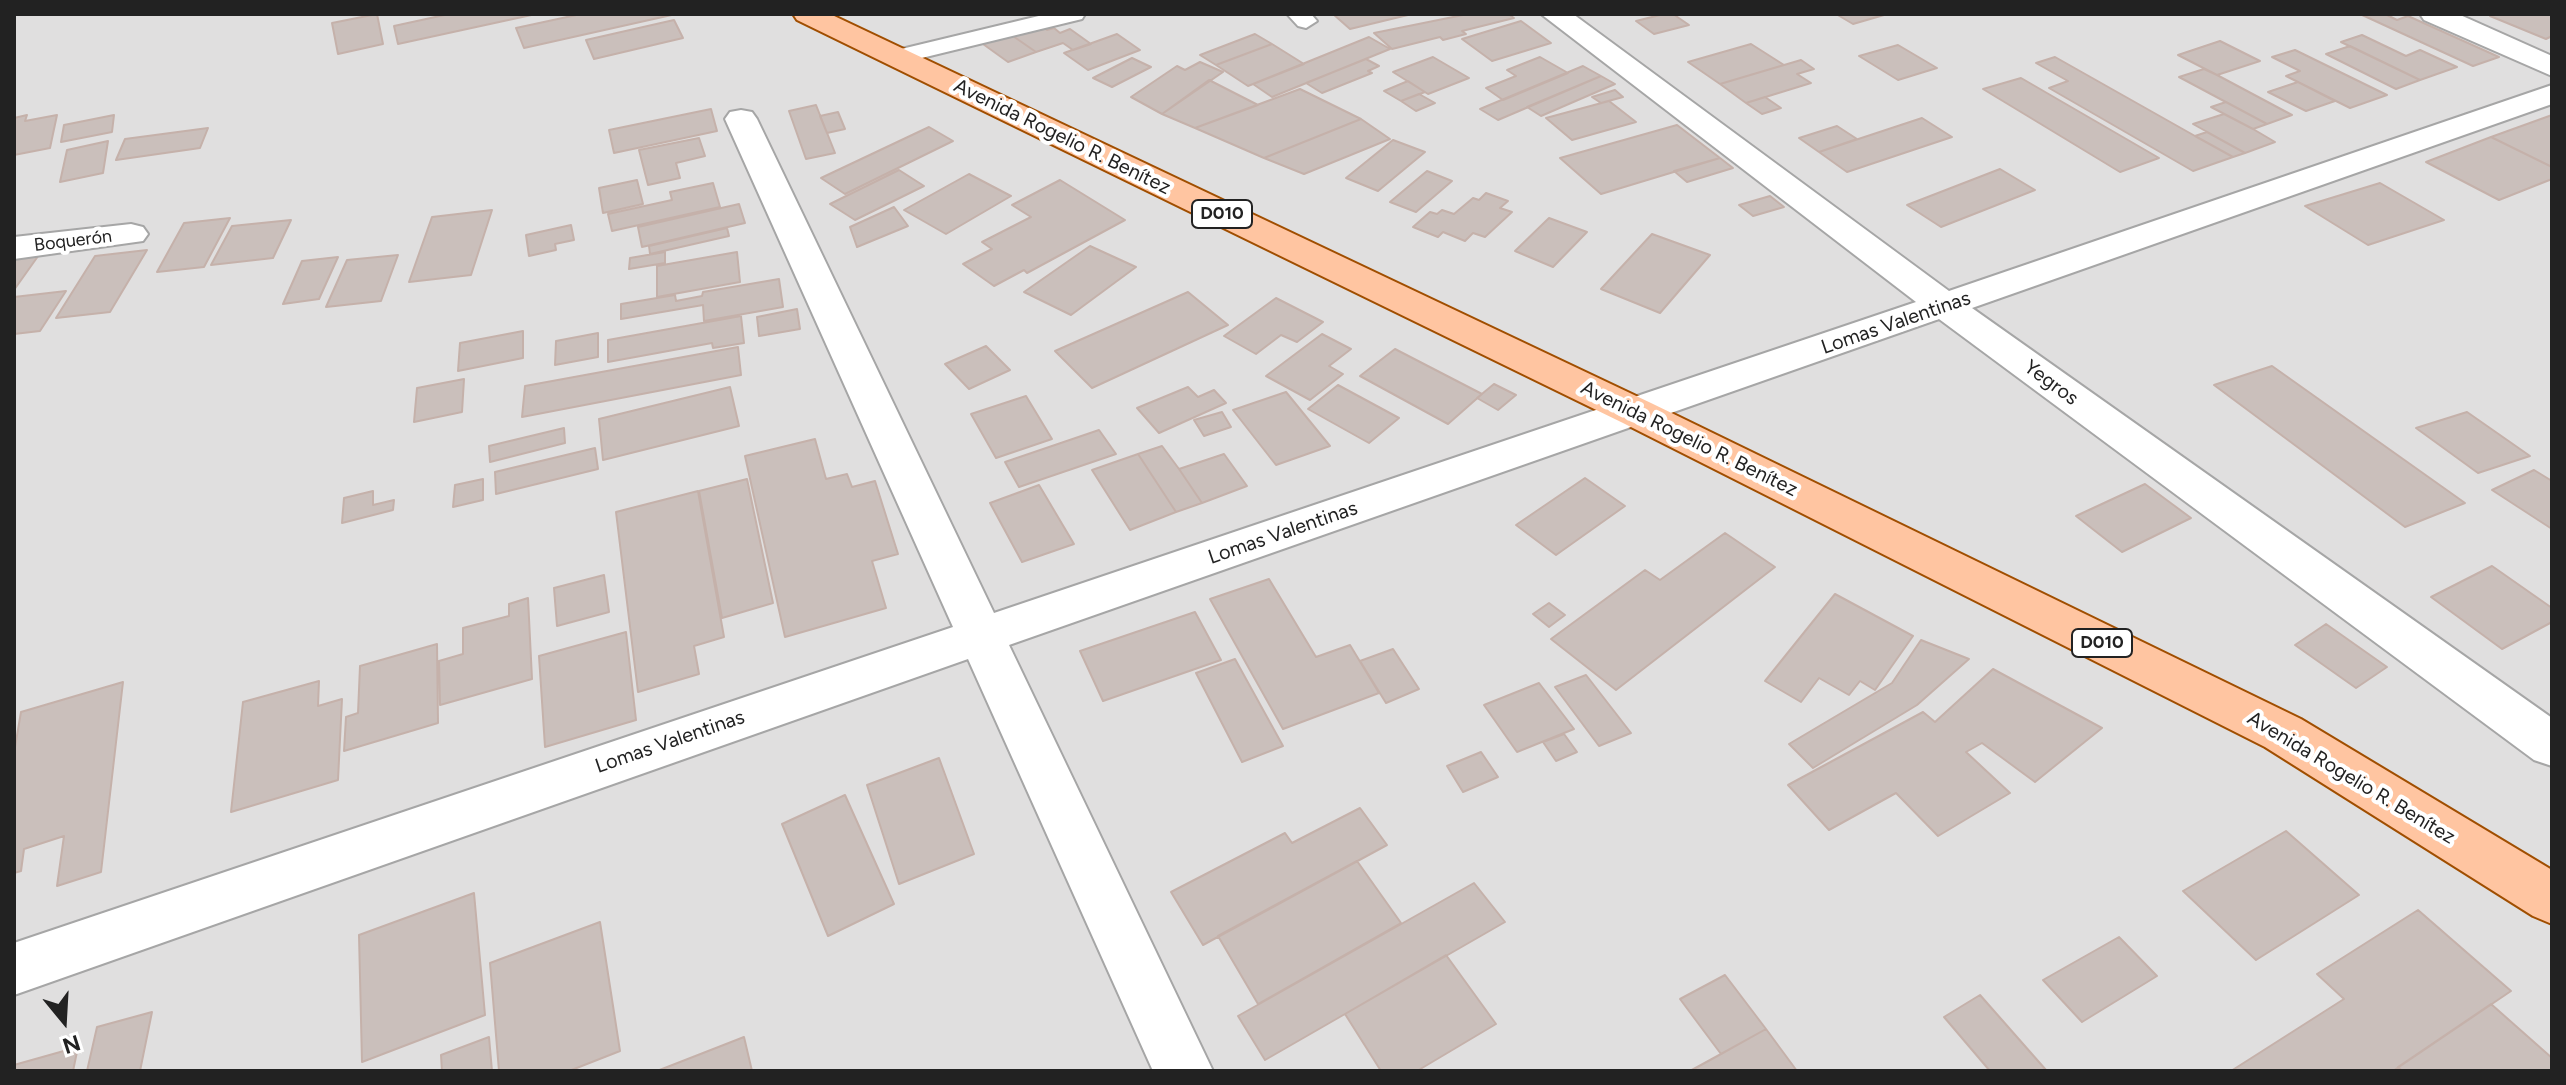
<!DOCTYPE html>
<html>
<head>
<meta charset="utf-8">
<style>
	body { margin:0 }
	#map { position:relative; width:2566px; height:1085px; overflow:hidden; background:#f2ede8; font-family:Figtree,sans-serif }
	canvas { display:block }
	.frame { position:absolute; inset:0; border:16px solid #222; pointer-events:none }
	.north { position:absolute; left:24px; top:981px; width:80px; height:80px; -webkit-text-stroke:6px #fff; paint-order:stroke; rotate:162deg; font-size:22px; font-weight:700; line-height:32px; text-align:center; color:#222 }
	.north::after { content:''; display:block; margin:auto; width:28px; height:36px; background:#222; clip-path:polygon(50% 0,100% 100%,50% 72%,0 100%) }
</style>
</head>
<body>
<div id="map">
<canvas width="2566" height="1085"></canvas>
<div class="frame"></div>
<div class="north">N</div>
</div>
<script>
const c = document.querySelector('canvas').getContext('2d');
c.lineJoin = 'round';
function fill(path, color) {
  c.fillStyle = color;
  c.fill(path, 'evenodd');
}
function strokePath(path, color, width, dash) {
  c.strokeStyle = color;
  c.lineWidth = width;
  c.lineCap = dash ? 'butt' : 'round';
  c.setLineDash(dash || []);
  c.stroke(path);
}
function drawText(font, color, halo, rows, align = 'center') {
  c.font = font + ' Figtree,sans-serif';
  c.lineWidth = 8;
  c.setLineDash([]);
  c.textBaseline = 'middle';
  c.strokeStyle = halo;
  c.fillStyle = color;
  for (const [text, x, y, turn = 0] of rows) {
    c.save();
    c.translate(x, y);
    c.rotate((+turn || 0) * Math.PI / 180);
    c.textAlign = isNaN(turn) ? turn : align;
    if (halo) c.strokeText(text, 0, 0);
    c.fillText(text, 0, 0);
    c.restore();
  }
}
const residential = new Path2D(`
	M14 14H2552V1071H14Z`);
const building = new Path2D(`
	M377 14 383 44 338 54 332 23Z
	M449 14H536L398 44 394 26Z
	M581 14H676L524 48 516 28Z
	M1333 14H1412L1350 29Z
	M1468 14H1508L1514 18 1462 31 1466 34 1443 40 1440 37 1392 49 1374 33Z
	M1664 14H1673L1689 25 1654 34 1636 21Z
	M1836 14H1882L1884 15 1853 24Z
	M2360 14H2385L2397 20 2408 16 2499 57 2473 66Z
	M2495 14H2552V36L2546 39 2490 16Z
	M674 20 683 38 594 59 586 40Z
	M1521 21 1551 43 1492 61 1462 39Z
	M1038 24 1047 30 1054 28 1060 33 1070 29 1091 44 1073 50 1063 43 1036 52 1010 34Z
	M1010 34 1036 52 1008 62 983 44Z
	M1117 34 1140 50 1088 70 1064 53Z
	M1255 34 1272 44 1216 65 1200 55Z
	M2362 35 2406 56 2420 50 2457 67 2420 80 2341 42Z
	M1369 37 1390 49 1272 97 1253 84Z
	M2220 41 2260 61 2217 75 2178 55Z
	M1272 44 1304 64 1248 86 1216 65Z
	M1751 44 1784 65 1720 84 1688 62Z
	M1898 45 1937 68 1898 80 1859 56Z
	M2350 46 2420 80 2396 89 2326 54Z
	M2295 50 2387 95 2350 108 2286 76 2300 71 2272 57Z
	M1433 57 1469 78 1428 94 1393 72Z
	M1540 57 1568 73 1503 100 1486 88 1516 76 1507 70Z
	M2055 57 2195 136 2233 157 2193 171 2049 88 2068 81 2036 63Z
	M1132 58 1151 67 1112 87 1093 78Z
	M1366 59 1379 66 1368 71 1372 73 1322 93 1306 83Z
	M1801 60 1814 69 1797 74 1811 83 1746 103 1720 84Z
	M1200 62 1223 72 1162 114 1131 97 1177 66 1185 70Z
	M1583 66 1601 76 1498 120 1480 109Z
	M2204 69 2217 75 2292 115 2267 124 2179 77Z
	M1601 76 1615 84 1541 116 1527 107Z
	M2021 78 2159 158 2120 172 1983 89Z
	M1209 80 1258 105 1195 128 1162 114Z
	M1408 81 1425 92 1401 101 1384 91Z
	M2298 82 2335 101 2306 111 2268 92Z
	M1300 89 1361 119 1264 158 1195 128Z
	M1615 90 1623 97 1601 103 1592 97Z
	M1419 94 1435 103 1416 111 1401 101Z
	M1765 97 1781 108 1762 114 1746 103Z
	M1609 101 1636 122 1572 140 1546 118Z
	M2226 102 2267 124 2253 129 2211 107Z
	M816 105 835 153 806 159 789 111Z
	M711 109 717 131 614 153 609 130Z
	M838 112 845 129 827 133 820 116Z
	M2224 114 2253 129 2275 142 2245 153 2193 124Z
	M27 115 25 121 57 115 50 148 14 155V118Z
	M114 115 112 132 61 142 64 125Z
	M2552 115V167L2491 137Z
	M1922 118 1952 137 1847 172 1819 152Z
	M1361 119 1390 139 1304 174 1264 158Z
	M1677 125 1720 158 1601 194 1560 158Z
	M1837 126 1857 139 1819 152 1799 138Z
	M929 127 953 141 845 194 821 178Z
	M208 128 200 148 116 160 125 139Z
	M2207 132 2245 153 2233 157 2195 136Z
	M2491 137 2552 167V179L2499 200 2426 162Z
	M699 138 705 156 676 163 680 178 648 185 639 150Z
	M1393 140 1425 152 1378 191 1346 178Z
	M108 141 103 173 60 182 67 150Z
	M1720 158 1733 168 1687 182 1674 171Z
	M2000 169 2035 190 1941 227 1907 205Z
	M899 170 924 186 855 220 830 204Z
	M1427 171 1452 181 1416 212 1390 202Z
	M969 174 1011 196 946 234 904 210Z
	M637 180 643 204 603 213 599 188Z
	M1060 180 1125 220 1027 273 1024 270 994 286 963 264 992 249 982 242 1031 217 1012 205Z
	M713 183 720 207 612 231 608 214 672 200 670 192Z
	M2380 183 2444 220 2368 245 2305 206Z
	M1486 193 1508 201 1500 208 1512 212 1485 237 1473 233 1465 241 1443 232 1438 237 1413 227 1430 212 1437 214 1442 210 1454 214 1473 198 1479 200Z
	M1770 196 1784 207 1753 216 1739 205Z
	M739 204 745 223 642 247 638 227Z
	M894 207 908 226 857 247 850 227Z
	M492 210 471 275 409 282 432 217Z
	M230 218 204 267 157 272 184 223Z
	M1549 218 1587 232 1553 267 1515 251Z
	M291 220 273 258 211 265 232 226Z
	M571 225 574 240 555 244 556 250 529 256 526 235Z
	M727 228 729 236 650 254 649 246Z
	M1652 234 1710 255 1660 313 1601 289Z
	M1090 246 1136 267 1071 315 1024 292Z
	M147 250 110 312 56 318 95 256Z
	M41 252 14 290V254Z
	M665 252V263L629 269 630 258Z
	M737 252 740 282 657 297V266Z
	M398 255 381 301 326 307 347 260Z
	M338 257 319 299 283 304 302 261Z
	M779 279 783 307 704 321 703 305 621 319V304L675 295 676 301 702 296 703 292Z
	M66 291 40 331 14 334V297Z
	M1188 292 1228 325 1092 388 1055 351Z
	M1276 298 1323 322 1297 342 1281 335 1256 354 1224 336Z
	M797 309 800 329 759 336 757 317Z
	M741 316 744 343 713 348 712 343 608 362V340Z
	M523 331V358L458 371 460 343Z
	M598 333V357L555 365 556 341Z
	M1322 334 1351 349 1329 366 1343 374 1310 400 1266 376Z
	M986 346 1010 370 969 389 945 364Z
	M738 347 741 375 522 417 525 386Z
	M1395 349 1482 394 1448 424 1360 376Z
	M2272 366 2465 503 2405 527 2214 385Z
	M464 379 462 412 414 422 417 388Z
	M1494 384 1516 395 1498 410 1477 398Z
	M1338 385 1399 418 1369 443 1308 409Z
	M730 387 739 426 603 460 599 419Z
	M1188 387 1198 397 1214 390 1226 403 1159 433 1137 408Z
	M1286 392 1330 446 1276 465 1233 410Z
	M1026 396 1052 439 996 458 971 414Z
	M1222 412 1231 427 1204 436 1194 420Z
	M2467 412 2530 456 2478 473 2416 428Z
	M564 428 565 443 490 462 489 446Z
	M1099 430 1116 454 1019 487 1005 462Z
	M815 439 826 479 847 474 852 487 875 481 898 554 872 561 886 608 785 637 745 456Z
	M1162 446 1179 469 1202 503 1176 512 1138 454Z
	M595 448 598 469 496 494 495 472Z
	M1138 454 1176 512 1130 530 1092 470Z
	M1224 454 1247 486 1202 503 1179 469Z
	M2534 470 2552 481V529L2492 490Z
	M1585 478 1625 506 1556 555 1516 525Z
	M483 479V500L453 507 455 485Z
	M747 479 773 603 722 618 699 491Z
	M2145 484 2191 518 2122 552 2076 516Z
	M1039 485 1074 544 1022 562 990 503Z
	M373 491V505L394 500 393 510 342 523 344 498Z
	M698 491 724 637 694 646 699 674 638 692 616 512Z
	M1725 533 1775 567 1616 690 1551 639 1645 570 1660 580Z
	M2492 566 2552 608V622L2502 649 2431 597Z
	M604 575 609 612 557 626 554 588Z
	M1269 579 1316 657 1350 645 1379 693 1283 729 1210 599Z
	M1835 594 1913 636 1875 690 1860 681 1849 695 1819 678 1801 702 1765 681Z
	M528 598 532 679 440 705 439 661 463 654V628L509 616V604Z
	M1549 603 1565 615 1549 627 1533 614Z
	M1195 612 1221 660 1103 701 1080 651Z
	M2326 624 2387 667 2356 688 2295 645Z
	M626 632 636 720 545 747 539 656Z
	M1921 640 1969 659 1917 705 1813 768 1789 744 1892 683Z
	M437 644 438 723 344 751 346 717 358 713 360 666Z
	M1393 649 1419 689 1386 703 1360 661Z
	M1235 659 1283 746 1242 762 1196 673Z
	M1993 669 2102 728 2035 782 1982 743 1966 752 2010 793 1938 836 1896 793 1829 830 1788 785 1923 712 1935 722Z
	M1586 675 1631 733 1599 746 1555 687Z
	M319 681 318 706 342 699 338 780 231 812 243 702Z
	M123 682 101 872 57 886 64 836 24 849 21 871 14 873V753L21 712Z
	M1539 683 1574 729 1517 752 1484 705Z
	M1564 734 1577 752 1556 761 1543 742Z
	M1481 752 1498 777 1463 792 1447 766Z
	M939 758 974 854 899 884 867 785Z
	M845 795 894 904 828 936 782 824Z
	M1360 808 1387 845 1203 945 1171 892 1285 833 1292 843Z
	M2286 831 2359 895 2256 960 2183 891Z
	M1357 861 1401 923 1258 1004 1218 936Z
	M1474 883 1505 922 1265 1060 1238 1016Z
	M474 893 485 1015 362 1062 359 935Z
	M2418 910 2511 991 2393 1071H2231L2344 999 2317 974Z
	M600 922 620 1051 569 1071H499L490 963Z
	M2119 937 2157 976 2082 1022 2043 980Z
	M1446 955 1496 1024 1417 1071H1381L1345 1014Z
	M1725 975 1766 1029 1721 1054 1680 999Z
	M1980 995 2046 1070 1990 1071 1944 1017Z
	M2491 1004 2552 1058V1071H2402L2398 1067Z
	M152 1012 140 1071H87L97 1027Z
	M1766 1029 1797 1071H1690L1721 1054Z
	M489 1037 492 1071H442L441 1055Z
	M744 1037 752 1071H657Z
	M78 1047 73 1071H14V1065Z`);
const lane = new Path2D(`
	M1047 14H1085L1082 19 897 64 889 62 885 57 889 52Z
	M1287 14H1311L1317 21 1306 28 1298 26Z`);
const street = new Path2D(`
	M1541 14H1573L1949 291 2552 85V104L1972 308 2552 718V766L2534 760 1939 319 1009 645 1213 1071H1153L968 659 14 995V943L953 627 725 119 730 112 741 110 752 112 757 119 994 613 1916 302Z
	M2420 14H2458L2552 56V76L2424 20Z
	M131 224 143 227 148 234 143 241 14 259V237Z`);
const primary = new Path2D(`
	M793 14H830L1651 403 2301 719 2552 870V924L2533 916 2265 747 1623 423 797 20Z`);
const shields = [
	[1222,214,60],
	[2102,643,60]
];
const shieldNames = [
	["D010",1222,214],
	["D010",2102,643]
];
const farStreetnames = [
	["Boquerón",73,241,-7]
];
const streetNames = [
	["Avenida Rogelio R. Benítez",1062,137,26],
	["Lomas Valentinas",1896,323,-19],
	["Yegros",2051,383,36],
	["Avenida Rogelio R. Benítez",1689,439,26],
	["Lomas Valentinas",1283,533,-19],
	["Lomas Valentinas",670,742,-19],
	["Avenida Rogelio R. Benítez",2351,778,31]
];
fill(residential, '#e0dfdf');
fill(building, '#cabfbb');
strokePath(building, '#c5b1aa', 2);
strokePath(lane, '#a6a6a6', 4);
strokePath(street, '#a6a6a6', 4);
strokePath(primary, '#a04e00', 4);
fill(lane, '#fff');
fill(street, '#fff');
fill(primary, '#ffc5a1');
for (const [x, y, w] of shields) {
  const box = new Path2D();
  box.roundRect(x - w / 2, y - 14, w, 28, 6);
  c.fillStyle = '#fff';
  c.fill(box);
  strokePath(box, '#222', 2);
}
drawText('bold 18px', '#222', null, shieldNames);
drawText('18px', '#222', '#fff', farStreetnames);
drawText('20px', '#222', '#fff', streetNames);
</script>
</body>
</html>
